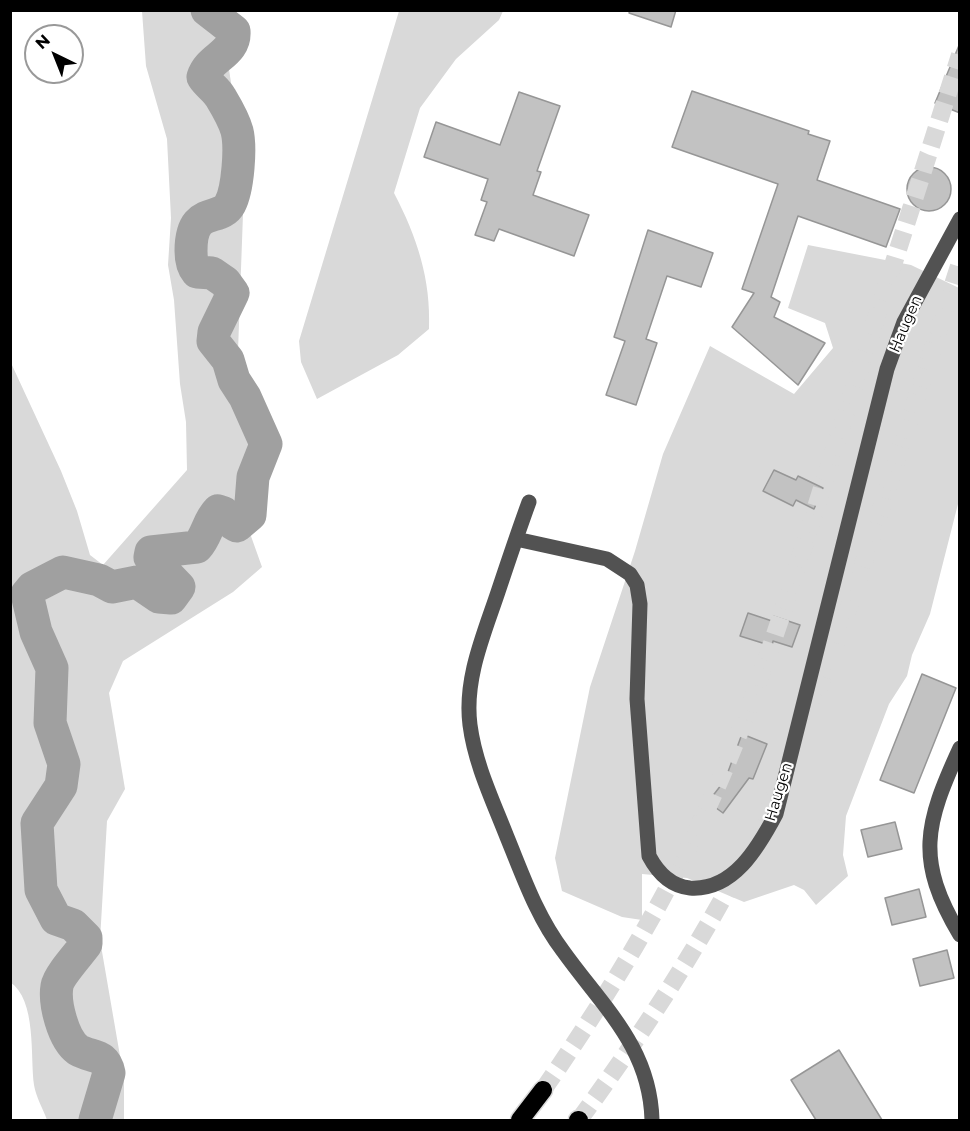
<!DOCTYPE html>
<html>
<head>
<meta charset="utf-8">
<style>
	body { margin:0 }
	#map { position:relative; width:970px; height:1131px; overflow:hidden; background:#fff; font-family:Montserrat,sans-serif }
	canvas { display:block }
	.frame { position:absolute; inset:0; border:12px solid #000; pointer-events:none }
	.north { position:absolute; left:24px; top:24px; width:60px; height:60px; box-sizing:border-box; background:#fff; border:2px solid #999; border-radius:50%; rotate:317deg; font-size:16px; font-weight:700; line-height:24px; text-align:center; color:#000 }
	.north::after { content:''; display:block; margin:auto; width:21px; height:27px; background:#000; clip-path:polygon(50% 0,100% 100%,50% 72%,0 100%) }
</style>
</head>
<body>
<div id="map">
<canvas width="970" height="1131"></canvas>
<div class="frame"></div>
<div class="north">N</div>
</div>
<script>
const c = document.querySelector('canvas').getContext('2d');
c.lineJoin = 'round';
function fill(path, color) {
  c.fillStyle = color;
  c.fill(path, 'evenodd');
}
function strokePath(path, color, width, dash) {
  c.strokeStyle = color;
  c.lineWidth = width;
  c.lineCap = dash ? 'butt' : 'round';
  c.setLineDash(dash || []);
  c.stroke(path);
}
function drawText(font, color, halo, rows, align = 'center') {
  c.font = font + ' Montserrat,sans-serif';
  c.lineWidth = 4.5;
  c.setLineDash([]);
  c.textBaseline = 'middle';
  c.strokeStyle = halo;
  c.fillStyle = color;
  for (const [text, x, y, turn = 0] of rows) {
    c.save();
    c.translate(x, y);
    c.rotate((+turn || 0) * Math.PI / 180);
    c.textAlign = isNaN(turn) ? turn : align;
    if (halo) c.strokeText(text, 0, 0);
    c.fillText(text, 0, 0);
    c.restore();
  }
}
const green = new Path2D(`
	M142 11H217L222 24 236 115 243 214 238 351 255 448 247 482V525L262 567 233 592 123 661 109 693 125 789 107 821 100 940 124 1079V1120H47C43 1109 36 1097 34 1085 30 1057 37 1000 10 982L11 363 61 471 77 511 90 555 103 565 187 470 186 422 180 384 174 300 168 265 171 218 167 139 146 66Z
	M399 11H503L499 20 456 59 420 108 394 193C417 237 431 279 429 329L398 355 317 399 301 362 299 341Z
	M808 245 911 265 959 288V500L930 614 912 655 907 676 889 704 846 816 843 855 848 876 816 905 804 890 794 885 744 902 687 878 642 874V920L622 917 562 891 555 858 590 687 635 551 663 454 710 346 794 394 833 348 825 323 788 308Z`);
const river = new Path2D(`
	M95 1120 109 1073C105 1053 92 1058 78 1050 63 1039 54 1003 57 986 59 975 79 954 86 944V938L73 925 56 919 41 890 37 823 61 786 64 764 50 723 52 668 36 632 27 594 32 588 63 572 99 580 112 587 137 582 159 597 171 598 179 587 150 557 151 552 197 547C207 536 208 521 218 511L224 513 232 523 237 526 250 515 253 477 266 444 245 397 234 380 228 360 213 341 214 332 233 293 225 282 212 273 197 272C192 266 191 259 191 251 191 204 220 223 230 204 238 189 241 147 237 131 234 120 227 108 221 98 216 89 208 85 203 77 209 57 236 54 234 31L207 10`);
const building = new Path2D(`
	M630 10H676L671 27 629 13Z
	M960 43V113L935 103Z
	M692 91 809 131 808 134 830 141 817 180 900 209 886 247 798 216 771 297 780 302 774 317 825 343 798 385 732 327 754 293 742 289 778 184 672 147Z
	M519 92 560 106 537 171 541 172 533 195 589 215 574 256 499 229 494 241 475 235 487 202 481 200 488 179 424 157 436 122 500 145Z
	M907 189a22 22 0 1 1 44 0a22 22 0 1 1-44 0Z
	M648 230 713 253 701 287 667 276 646 339 657 343 636 405 606 395 625 341 614 337Z
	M774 470 796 480 798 476 823 488 814 509 796 500 793 506 763 491Z
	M748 613 772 621 773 616 800 625 792 647 773 641 772 646 740 636Z
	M922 674 956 688 914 793 880 780Z
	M742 734 767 744 753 779 749 778 723 813 708 802 725 780Z
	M895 822 902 849 868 857 861 830Z
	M919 889 926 917 892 925 885 898Z
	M947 950 954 978 920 986 913 959Z
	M839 1050 882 1120H816L791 1080Z`);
const highwayTunnel = new Path2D(`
	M798 744 853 596 960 263
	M543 1090C601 1006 654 920 698 828 753 713 790 590 828 469 872 331 916 193 960 55
	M579 1120C657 1014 727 903 781 783`);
const minor = new Path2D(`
	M529 502C518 532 508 562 498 592 484 634 464 679 470 725 475 764 493 801 507 837 523 876 537 917 563 951 603 1007 650 1047 652 1120
	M516 539 607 559 630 574 637 585 640 604 637 699 649 856C658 873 670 886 690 888 733 891 758 848 776 814L887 369 904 322 960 219
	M960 748C925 824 915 860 960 935`);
const highway = new Path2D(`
	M520 1120 543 1090
	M578 1120H579`);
const streetNames = [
	["Haugen",906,324,-67],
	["Haugen",779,792,-73]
];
fill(green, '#d9d9d9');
strokePath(river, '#a0a0a0', 33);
fill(building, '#c2c2c2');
strokePath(building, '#969696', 1.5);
strokePath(highwayTunnel, '#d9d9d9', 18, [18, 9]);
strokePath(highway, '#dbdbdb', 21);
strokePath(minor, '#525252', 15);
strokePath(highway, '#000', 18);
drawText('15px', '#000', '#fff', streetNames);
</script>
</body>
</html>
